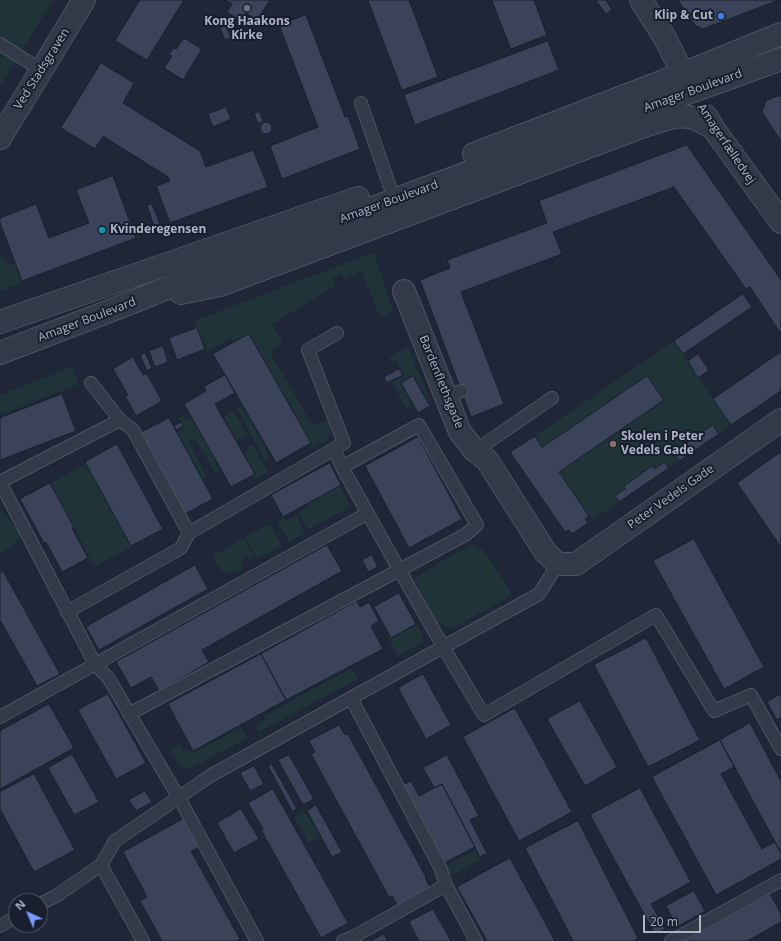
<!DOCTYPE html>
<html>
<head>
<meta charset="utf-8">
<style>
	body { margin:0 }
	#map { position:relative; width:781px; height:941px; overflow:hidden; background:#1e2638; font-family:"Open Sans",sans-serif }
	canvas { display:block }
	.north { position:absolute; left:8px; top:893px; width:40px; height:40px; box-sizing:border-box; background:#181e2d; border:1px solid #535a6a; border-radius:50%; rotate:316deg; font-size:11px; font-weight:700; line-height:16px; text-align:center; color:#acb3c6 }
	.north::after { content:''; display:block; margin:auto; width:14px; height:18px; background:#789bff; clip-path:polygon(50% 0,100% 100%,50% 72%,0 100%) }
	.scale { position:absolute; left:643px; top:915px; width:58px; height:18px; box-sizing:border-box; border:2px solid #acb3c6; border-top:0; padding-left:5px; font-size:12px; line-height:14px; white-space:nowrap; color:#acb3c6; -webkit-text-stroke:3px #181e2d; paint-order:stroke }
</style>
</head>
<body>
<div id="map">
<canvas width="781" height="941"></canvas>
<div class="north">N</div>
<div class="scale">20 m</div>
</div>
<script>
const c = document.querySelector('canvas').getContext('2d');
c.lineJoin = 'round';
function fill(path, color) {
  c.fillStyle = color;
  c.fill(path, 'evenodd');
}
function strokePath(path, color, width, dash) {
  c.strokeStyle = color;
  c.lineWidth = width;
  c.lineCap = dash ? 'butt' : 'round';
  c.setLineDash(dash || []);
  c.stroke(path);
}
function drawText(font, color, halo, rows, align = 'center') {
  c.font = font + ' "Open Sans",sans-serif';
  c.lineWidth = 4;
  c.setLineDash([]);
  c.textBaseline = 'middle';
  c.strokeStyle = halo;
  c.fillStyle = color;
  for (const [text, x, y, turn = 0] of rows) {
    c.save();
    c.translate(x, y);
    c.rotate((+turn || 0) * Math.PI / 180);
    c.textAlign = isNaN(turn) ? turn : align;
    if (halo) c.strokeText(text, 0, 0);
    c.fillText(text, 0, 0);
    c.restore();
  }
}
const green = new Path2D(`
	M0 0H53L0 86Z
	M374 252 393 311 380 317 361 271 344 280 341 274 332 278 335 286 272 324 283 343 269 351 313 426 328 419 332 424 328 440 310 449 309 446 312 444 249 333 234 341 231 338 207 352 194 321Z
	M0 256 8 264H15L21 283 0 291Z
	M674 341 731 425 719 434 712 425 684 444 686 448 675 455 679 461 669 468 665 462 654 469 652 467 624 486 625 489 615 496 619 502 593 520 559 472 664 401 647 376 542 447 535 436Z
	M408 347 431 403 430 405 414 374 400 382 413 407 407 410 392 383 404 375 395 360 391 361 389 357Z
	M72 367 79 384 0 415V395Z
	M242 406 270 457 265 460 237 409Z
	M234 411 247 435 237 441 224 417Z
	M184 415 188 420 192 418 216 460 214 461 220 470 215 473 195 439 189 442 207 477 203 479 177 432 185 427 179 418Z
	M252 444 268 472 255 480 253 476 256 474 243 452 249 449 247 446Z
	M86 464 131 547 94 567 51 483Z
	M340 486 350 505V507L308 530 298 512 309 506 308 504Z
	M0 509 23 536 0 555Z
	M296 515 305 533 289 542 277 521 284 517 286 521Z
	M270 524 282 546 257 559 245 537Z
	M244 538 254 556 248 559 246 556 243 557 245 560 241 563 244 568C225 579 221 572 212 556Z
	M472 544 484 551 510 591 511 594 504 600 456 626C449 630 444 627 440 622L437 623 414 579 424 572Z
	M417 625 423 636V642L398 656 384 631 385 630 390 639Z
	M352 668 358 679 259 732 255 725 266 719 264 716Z
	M241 727 247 738 188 770 178 765 170 750 180 744 185 752 189 750 192 754Z
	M305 811 320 837 309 843 294 817Z
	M475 850 480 860 451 876 445 866Z`);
const building = new Path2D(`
	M140 0H184L147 60 115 41Z
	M224 0H270L257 20 246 13 241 21 227 12 232 4Z
	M368 0H409L438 77 402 90Z
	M492 0H534L547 35 511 49Z
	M596 0H606L612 10 606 14Z
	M678 0H779L703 29 696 26Z
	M306 15 345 117 348 116 360 149 282 179 270 146 318 127 279 25Z
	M226 26 231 38 225 40 220 28Z
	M184 38 202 49 183 80 164 68 172 56 169 55 173 48 176 49Z
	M548 41 559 70 415 125 404 95Z
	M101 63 134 83 123 103 200 151 206 167 253 150 268 187 170 223 156 186 170 181 168 177 103 136 95 149 61 128Z
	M781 95V141L762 112 766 101Z
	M226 107 231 119 213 127 208 114Z
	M260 112 263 122 258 124 254 113Z
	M260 128a6 6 0 1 1 12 0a6 6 0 1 1-12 0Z
	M687 145 781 280V334L750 287 746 289 674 187 553 232 562 254 461 292 504 404 471 417 420 280 450 268 447 260 547 223 539 201Z
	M113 176 136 238 22 281 0 223V218L36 204 49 238 89 223 76 190Z
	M152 204 160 224 154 226 147 206Z
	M743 294 752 307 683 354 674 341Z
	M197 328 205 349 177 360 169 338Z
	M249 334 311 443 276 463 213 354Z
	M163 346 168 362 155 367 149 351Z
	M781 352V391L731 425 713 399Z
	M145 353 152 368 147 371 140 355Z
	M698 354 709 370 698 378 688 361Z
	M133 357 143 375 147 374 162 401 136 416 125 396 128 395 113 369Z
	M399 369 403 375 387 383 384 377Z
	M225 375 235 393 215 404 255 474 231 487 184 404 206 391 204 387Z
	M413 376 430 406 418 413 401 383Z
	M647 376 664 400 559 472 589 516 585 519 588 523 572 534 569 530 565 532 510 452 535 436 542 447Z
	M62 394 76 431 0 460V418Z
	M169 418 213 499 185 514 140 433Z
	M182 422 184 426 176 430 174 426Z
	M713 425 719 434 679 461 675 455 686 448 684 445Z
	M418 437 462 519 409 548 365 466Z
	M117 444 163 529 131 546 85 462Z
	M781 452V547L737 483Z
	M665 462 669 468 619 502 615 496 625 489 624 486 652 466 654 469Z
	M330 463 341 485 283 517 271 495Z
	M50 483 74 527 72 528 88 558 62 572 46 542 44 543 20 499Z
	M694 539 764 667 724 689 653 561Z
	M327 545 342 571 202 650 209 662 159 691 151 677 131 688 116 662Z
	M372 555 378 567 368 572 362 560Z
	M195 565 208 589 99 650 86 627Z
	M3 571 60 674 37 686 0 620V573Z
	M399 593 416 624 391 638 374 607Z
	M357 601 360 607 369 602 379 621 371 626 383 649 286 700 261 654Z
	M646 638 700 740 648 767 594 665Z
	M261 654 286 700 193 751 168 704Z
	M423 674 451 725 426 739 398 688Z
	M108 694 146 763 116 779 78 710Z
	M781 694V717L777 720 767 702Z
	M580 701 617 767 585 786 547 719Z
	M49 704 74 748 0 789V731Z
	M515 708 572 812 519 841 463 737Z
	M750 723 781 781V853L720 740Z
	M339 725 345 735 348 734 426 877 425 878 432 891 400 909 392 896 389 897 311 754 315 752 309 741Z
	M720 740 734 767 721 774 762 849 775 842 781 853V859L716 895 652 777Z
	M72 754 99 802 74 815 48 768Z
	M289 755 314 799 303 805 278 760Z
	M447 755 479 816 470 820 487 853 480 857 442 784 434 788 423 768Z
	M272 764 297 809 292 811 268 766Z
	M254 766 264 784 250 791 240 773Z
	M34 774 75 850 34 872 0 809V792Z
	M411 781 419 796 442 784 475 847 444 863 403 785Z
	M640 788 691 882 651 904 665 929 655 934 590 815Z
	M273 789 348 923 321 938 261 830 263 829 248 803Z
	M145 791 152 802 136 811 129 800Z
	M316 805 342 852 332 857 307 811Z
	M241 809 259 839 234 853 217 823Z
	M183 819 199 847 191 851 240 939 237 941H162L140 901 147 897 123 852Z
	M578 821 638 938 633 941H573L525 848Z
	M510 858 555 941H487L457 887Z
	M694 891 705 911 677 927 666 906Z
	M770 894 781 914V922L747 941H685Z
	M433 909 451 941H419L409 922Z
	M384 934 388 941H371Z`);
const service = new Path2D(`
	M0 44 41 70
	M361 103 390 187
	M91 383 120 420 0 482 95 664 109 679 179 798 257 941
	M446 397 461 391
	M120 420 133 430 189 533
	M334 449 344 443 308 350 337 333
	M475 451 552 398
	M67 612 181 548 189 533 334 449 342 467C388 550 434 634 484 715L656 615 714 711 751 695 781 749
	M351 698 440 867 446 885 476 941
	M129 714 465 535 477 525 419 425 342 467
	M0 717 368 513
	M101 865 143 941
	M40 904 56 896 101 865 115 841 210 776 539 594 558 564
	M0 926 16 917
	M343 941 353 937 446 885
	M671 941 781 880`);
const minor = new Path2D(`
	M404 291 460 432 475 451 487 460 546 553 558 564H576L781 420`);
const tertiary = new Path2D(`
	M641 0 665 38 689 86
	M706 116 713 128 781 222
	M0 138 84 0
	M474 154 682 74 781 34
	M181 293 220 285 647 125C662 121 680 112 696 119 702 121 707 125 713 128
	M0 322 358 198
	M0 353 138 300 270 246 534 148 724 80 781 59`);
const markers = [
	[247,8,4,"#6b7280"],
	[721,16,4,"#3f7fe0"],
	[102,230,4,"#0f9aa8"],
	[613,444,4,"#8d6e63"]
];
const poiNames = [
	["Klip & Cut",713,16,"right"],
	["Kong Haakons",247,22,"center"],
	["Kirke",247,36,"center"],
	["Kvinderegensen",110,230],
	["Skolen i Peter",621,437],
	["Vedels Gade",621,451]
];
const streetNames = [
	["Ved Stadsgraven",42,69,-58],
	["Amager Boulevard",693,91,-20],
	["Amagerfælledvej",726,144,56],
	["Amager Boulevard",389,202,-20],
	["Amager Boulevard",87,320,-21],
	["Bardenflethsgade",441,382,68],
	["Peter Vedels Gade",671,497,-35]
];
fill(green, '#203339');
fill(building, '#3a4359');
strokePath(building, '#1a202f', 1);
strokePath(service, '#4d5364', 14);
strokePath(minor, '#4d5364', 24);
strokePath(tertiary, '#4d5364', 24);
strokePath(service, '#323949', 12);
strokePath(minor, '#323949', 22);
strokePath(tertiary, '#323949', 22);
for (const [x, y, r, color] of markers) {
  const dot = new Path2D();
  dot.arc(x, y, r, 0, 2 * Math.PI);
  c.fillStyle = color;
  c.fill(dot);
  strokePath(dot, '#181e2d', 1.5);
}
drawText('bold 12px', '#acb3c6', '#181e2d', poiNames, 'left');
drawText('12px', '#acb3c6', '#181e2d', streetNames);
</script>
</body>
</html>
